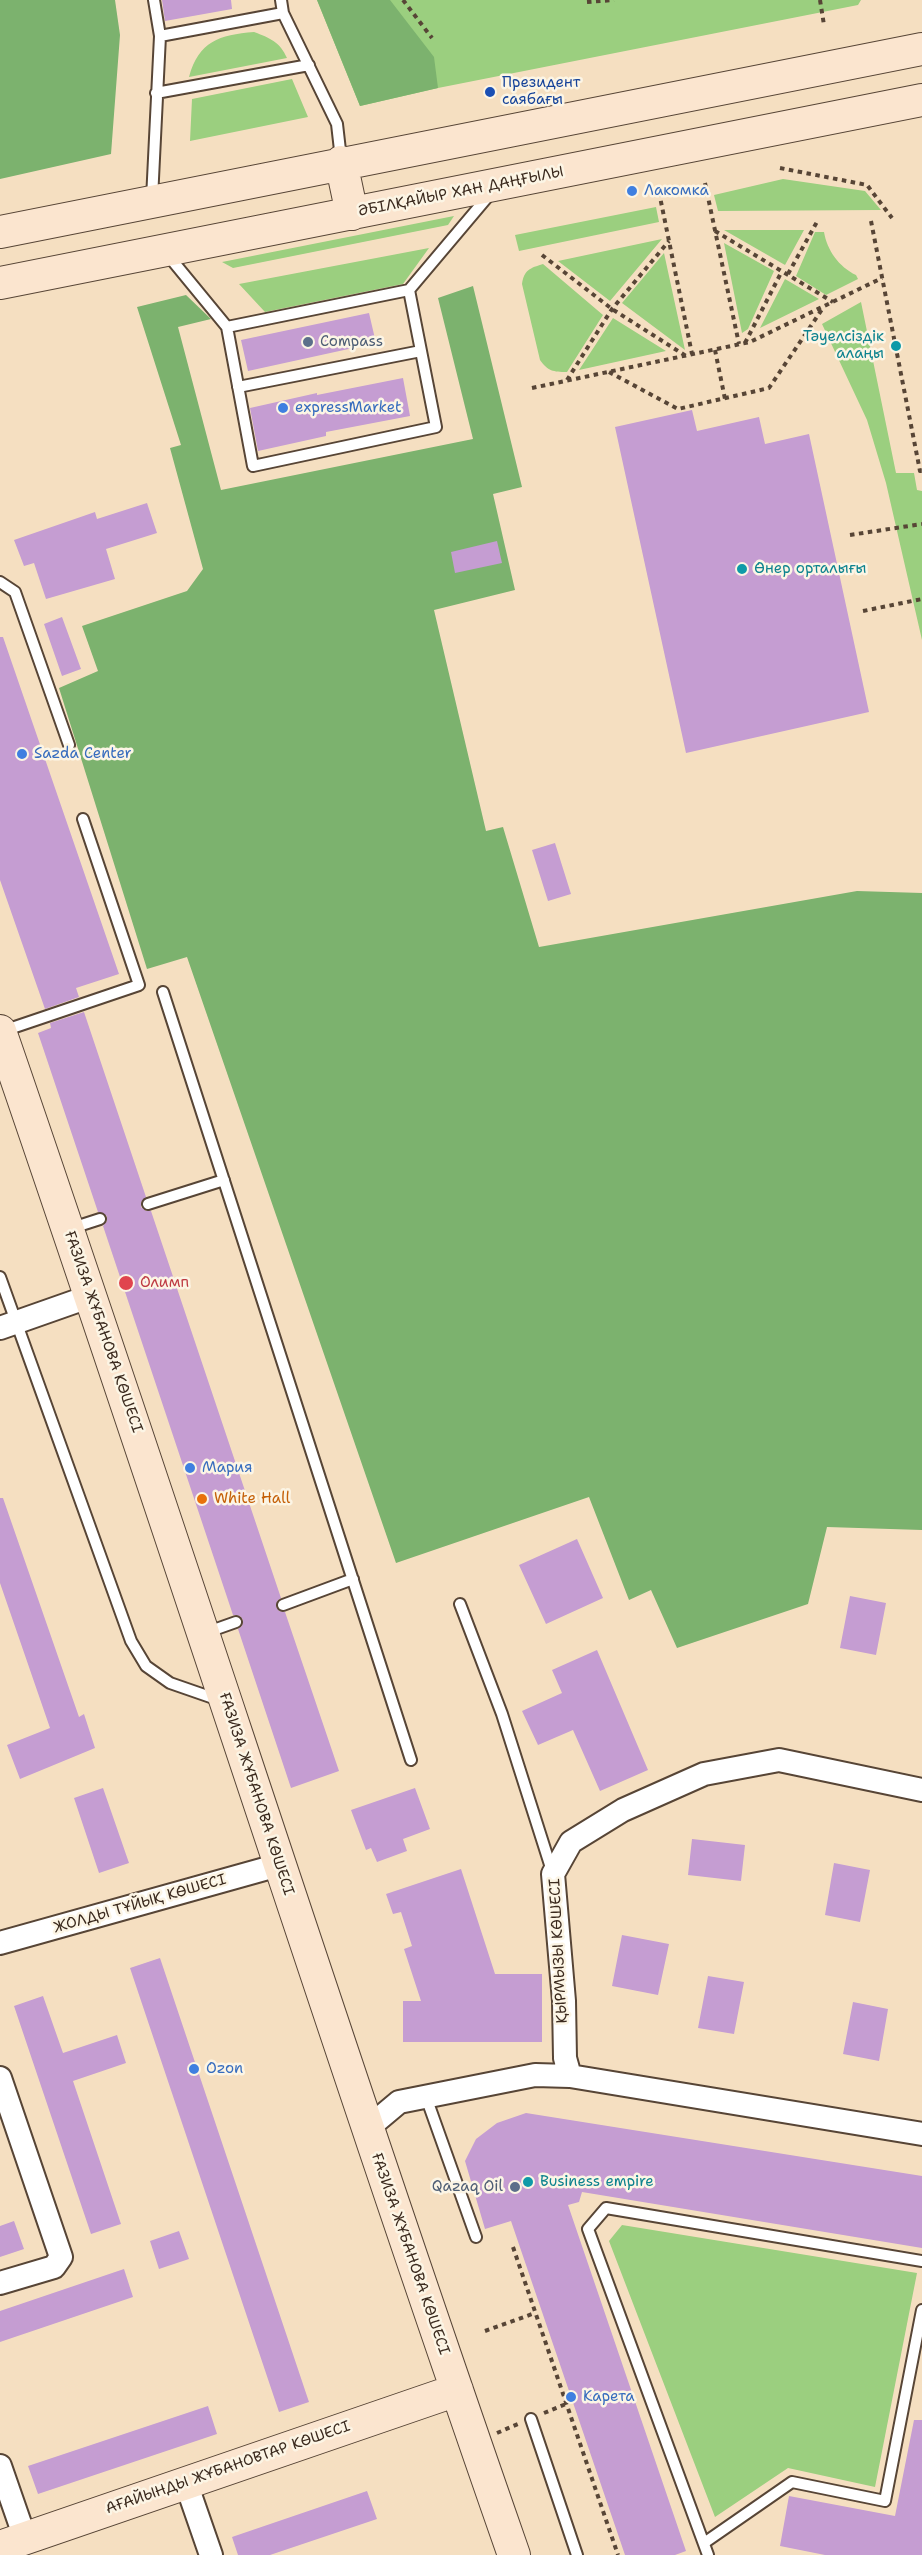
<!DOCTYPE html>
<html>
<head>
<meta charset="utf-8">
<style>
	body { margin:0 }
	canvas { display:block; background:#f5dfc1 }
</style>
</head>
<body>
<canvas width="922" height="2555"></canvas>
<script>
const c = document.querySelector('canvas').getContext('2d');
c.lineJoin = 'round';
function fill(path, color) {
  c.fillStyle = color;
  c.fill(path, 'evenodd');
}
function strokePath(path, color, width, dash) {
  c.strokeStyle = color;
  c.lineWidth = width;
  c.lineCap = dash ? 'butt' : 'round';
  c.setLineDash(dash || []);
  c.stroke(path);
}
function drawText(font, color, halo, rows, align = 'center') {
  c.font = font + ' "Shantell Sans",sans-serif';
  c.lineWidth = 5;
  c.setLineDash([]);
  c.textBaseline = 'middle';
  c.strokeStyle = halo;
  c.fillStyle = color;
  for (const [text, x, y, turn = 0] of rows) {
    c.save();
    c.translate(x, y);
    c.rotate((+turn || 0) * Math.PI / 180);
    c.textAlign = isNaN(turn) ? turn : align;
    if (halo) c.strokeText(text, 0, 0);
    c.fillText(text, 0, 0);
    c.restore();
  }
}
const green = new Path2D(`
	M317 0H861L858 5 438 88 360 106Z
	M254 32C270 38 280 42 287 58L189 77C199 41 219 35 254 32Z
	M292 79 308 117 190 141 192 99Z
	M783 179 865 191 881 210 718 211 714 195Z
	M656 207 659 222 519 251 515 235Z
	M454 216 448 225 233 268 222 262Z
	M724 230H804L785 265Z
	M815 232H824C827 250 839 267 856 275L858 279 826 295 796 276Z
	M662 239 610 301 558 261Z
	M724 243 774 271 748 329 742 333Z
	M429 248 403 284 265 312 239 284Z
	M664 253 685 350 622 303Z
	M543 264 603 315 567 372C553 372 548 371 540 360L522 284C524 270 530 268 543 264Z
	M785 279 819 299 760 328Z
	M861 302 896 473H914L917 490 922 491V640L886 483 867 420 822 324Z
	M613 318 666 351 579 370Z
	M622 2225 917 2273 875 2487 788 2468 715 2517 609 2241Z`);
const forest = new Path2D(`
	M0 0H115L120 35 111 154 0 179Z
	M317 0H390L434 57 438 88 360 106Z
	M473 286 522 487 493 494 515 590 434 610 486 831 503 827 539 947 857 891 922 893V1530L827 1527 808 1604 677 1648 651 1590 629 1600 589 1497 396 1563 187 957 147 969 59 688 98 671 82 626 187 591 203 569 170 448 181 445 137 307 186 295 211 319 178 327 221 490 473 439 438 298Z`);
const building = new Path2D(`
	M162 0H231L232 9 165 21Z
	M369 313 376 343 248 371 241 340Z
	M403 378 410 416 326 432V436L258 451 250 408 317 393V395Z
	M692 410 697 431 759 417 765 444 809 434 869 712 686 753 615 427Z
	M147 503 157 533 106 549 115 579 46 599 34 563 24 566 14 540 95 512 97 519Z
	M497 541 502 563 455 573 451 552Z
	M62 617 81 669 62 676 44 624Z
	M0 637H3L119 974 76 988 79 997 45 1009 0 880Z
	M555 843 571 894 548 901 532 850Z
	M84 1012 146 1197 141 1202V1207L146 1211H151L281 1598 277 1601 276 1607 279 1611 285 1612 339 1771 291 1788 238 1629 242 1626 243 1620 240 1616 233 1615 103 1226 107 1221V1216L98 1212 38 1033 51 1028 50 1023Z
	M0 1498H3L79 1717 84 1714 95 1748 20 1779 7 1745 50 1728 0 1583Z
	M577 1539 603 1598 546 1624 519 1565Z
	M850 1596 886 1603 876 1655 840 1648Z
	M597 1650 648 1770 600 1791 573 1730 538 1745 522 1711 562 1693 552 1670Z
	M103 1788 129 1863 99 1873 74 1798Z
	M415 1788 430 1829 403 1839 407 1851 377 1862 371 1848 366 1850 351 1810Z
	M692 1839 745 1845 741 1881 688 1875Z
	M834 1863 870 1870 860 1922 825 1915Z
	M461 1869 495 1974H542V2042H403V2001H421L404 1949 412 1946 401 1912 393 1914 386 1894Z
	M622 1935 669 1944 658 1995 612 1986Z
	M160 1958 309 2402 279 2412 130 1968Z
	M708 1976 744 1982 734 2034 698 2028Z
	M43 1996 63 2053 117 2035 126 2063 73 2081 121 2224 91 2234 14 2006Z
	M853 2002 888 2009 879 2061 843 2054Z
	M526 2113 922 2176V2248L582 2192 579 2202 568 2205 686 2551 675 2555H625L511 2221 485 2229 465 2161 476 2139 497 2123Z
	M14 2221 24 2249 0 2257V2226Z
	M179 2231 189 2259 159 2269 150 2241Z
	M124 2269 133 2297 0 2342V2311Z
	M208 2406 217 2434 38 2494 28 2466Z
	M914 2420H922V2555H825L780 2546 789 2496 895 2516Z
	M367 2491 377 2519 270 2555H238L232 2537Z`);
const path = new Path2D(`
	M403 0 432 38
	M820 0 824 25
	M587 2 614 0
	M780 168 867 185 892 218
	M705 183 739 344
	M659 192 692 354
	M871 221 920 471H922
	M715 231 833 302
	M542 255 612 309 686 356
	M788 274 818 220
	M745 343 782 271
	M715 350 725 399
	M609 372 678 409 769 388 823 308
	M567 380 612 309 669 241
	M532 388 750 342 882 278
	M850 535 922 524
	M863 611 922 599
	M513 2247 618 2555
	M485 2331 535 2313
	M544 2413 566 2404
	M497 2433 518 2424`);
const lane = new Path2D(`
	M154 0 160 36
	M281 0 283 13
	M156 93 309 65
	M152 199 160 36 283 13 337 124 341 159
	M167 254 227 327 253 466 436 427 409 290
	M227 327 409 290 490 194
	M238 387 421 351
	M0 582 15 592 69 745
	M163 992 411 1760
	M3 1031 139 985 83 819
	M148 1204 224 1180
	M69 1229 100 1219
	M0 1277 131 1641 146 1666 170 1683 219 1700
	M460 1604 502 1714 552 1871
	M283 1605 353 1579
	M205 1633 236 1622
	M426 2097 476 2237
	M531 2419 577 2555
	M704 2543 792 2482 885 2501 922 2310
	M708 2555 588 2229 606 2208 922 2261`);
const street = new Path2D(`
	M0 1328 91 1296
	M0 1943 279 1865
	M570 2076 565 2058 564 2001 553 1874 571 1842 623 1810 704 1774 779 1760 922 1790
	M0 2078 61 2257 54 2267 0 2283
	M368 2128 399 2102 535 2075 570 2076 922 2134
	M0 2466 25 2538
	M186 2483 211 2555`);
const secondary = new Path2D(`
	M341 162 352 214
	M0 232 922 49
	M0 283 922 100
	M0 1031C175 1538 337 2049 514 2555
	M0 2547 457 2390`);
const markers = [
	[490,92,6,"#1a4fb4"],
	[632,191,6,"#3f7fe0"],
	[308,342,6,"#5c6f8a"],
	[896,346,6,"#0f9aa8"],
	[283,408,6,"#3f7fe0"],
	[742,569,6,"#0f9aa8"],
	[22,754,6,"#3f7fe0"],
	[126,1283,8,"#e0444e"],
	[190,1468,6,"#3f7fe0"],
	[202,1499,6,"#e8710a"],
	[194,2069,6,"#3f7fe0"],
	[528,2182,6,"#0f9aa8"],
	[515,2187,6,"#5c6f8a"],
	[571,2397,6,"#3f7fe0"]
];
const transitNames = [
	["Президент",502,83],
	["саябағы",502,100]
];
const shopNames = [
	["Лакомка",644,191],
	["expressMarket",295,408],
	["Sazda Center",34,754],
	["Мария",202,1468],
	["Ozon",206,2069],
	["Карета",583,2397]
];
const streetNames = [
	["ӘБІЛҚАЙЫР ХАН ДАҢҒЫЛЫ",461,192,-11],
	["ҒАЗИЗА ЖҰБАНОВА КӨШЕСІ",103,1332,71],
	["ҒАЗИЗА ЖҰБАНОВА КӨШЕСІ",256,1794,72],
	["ЖОЛДЫ ТҰЙЫҚ КӨШЕСІ",140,1904,-16],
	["ҚЫРМЫЗЫ КӨШЕСІ",559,1951,-93],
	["ҒАЗИЗА ЖҰБАНОВА КӨШЕСІ",410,2254,71],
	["АҒАЙЫНДЫ ЖҰБАНОВТАР КӨШЕСІ",228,2468,-19]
];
const cultureNames = [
	["Тәуелсіздік",884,337,"right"],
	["алаңы",884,354,"right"],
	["Өнер орталығы",754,569],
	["Business empire",540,2182]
];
const serviceNames = [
	["Compass",320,342],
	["Qazaq Oil",503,2187,"right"]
];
const healthNames = [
	["Олимп",140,1283]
];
const foodNames = [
	["White Hall",214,1499]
];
fill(green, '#9bcf7f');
fill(forest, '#7cb26e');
fill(building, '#c59dd2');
strokePath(lane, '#574536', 14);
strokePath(street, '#574536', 26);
strokePath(secondary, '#574536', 34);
strokePath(path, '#574536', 4, [4.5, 4.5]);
strokePath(lane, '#fff', 10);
strokePath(street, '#fff', 22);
strokePath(secondary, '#fbe5cf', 32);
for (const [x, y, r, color] of markers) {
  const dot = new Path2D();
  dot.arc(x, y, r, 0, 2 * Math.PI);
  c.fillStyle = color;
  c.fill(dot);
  strokePath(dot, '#fcf5e5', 2);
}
drawText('15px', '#164399', '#fcf5e5', transitNames, 'left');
drawText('15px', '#366cbe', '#fcf5e5', shopNames, 'left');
drawText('15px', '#3b2a1e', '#fcf5e5', streetNames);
drawText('15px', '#0d838f', '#fcf5e5', cultureNames, 'left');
drawText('15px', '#4e5e75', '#fcf5e5', serviceNames, 'left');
drawText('15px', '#be3a42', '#fcf5e5', healthNames, 'left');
drawText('15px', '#c56008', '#fcf5e5', foodNames, 'left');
</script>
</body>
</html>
